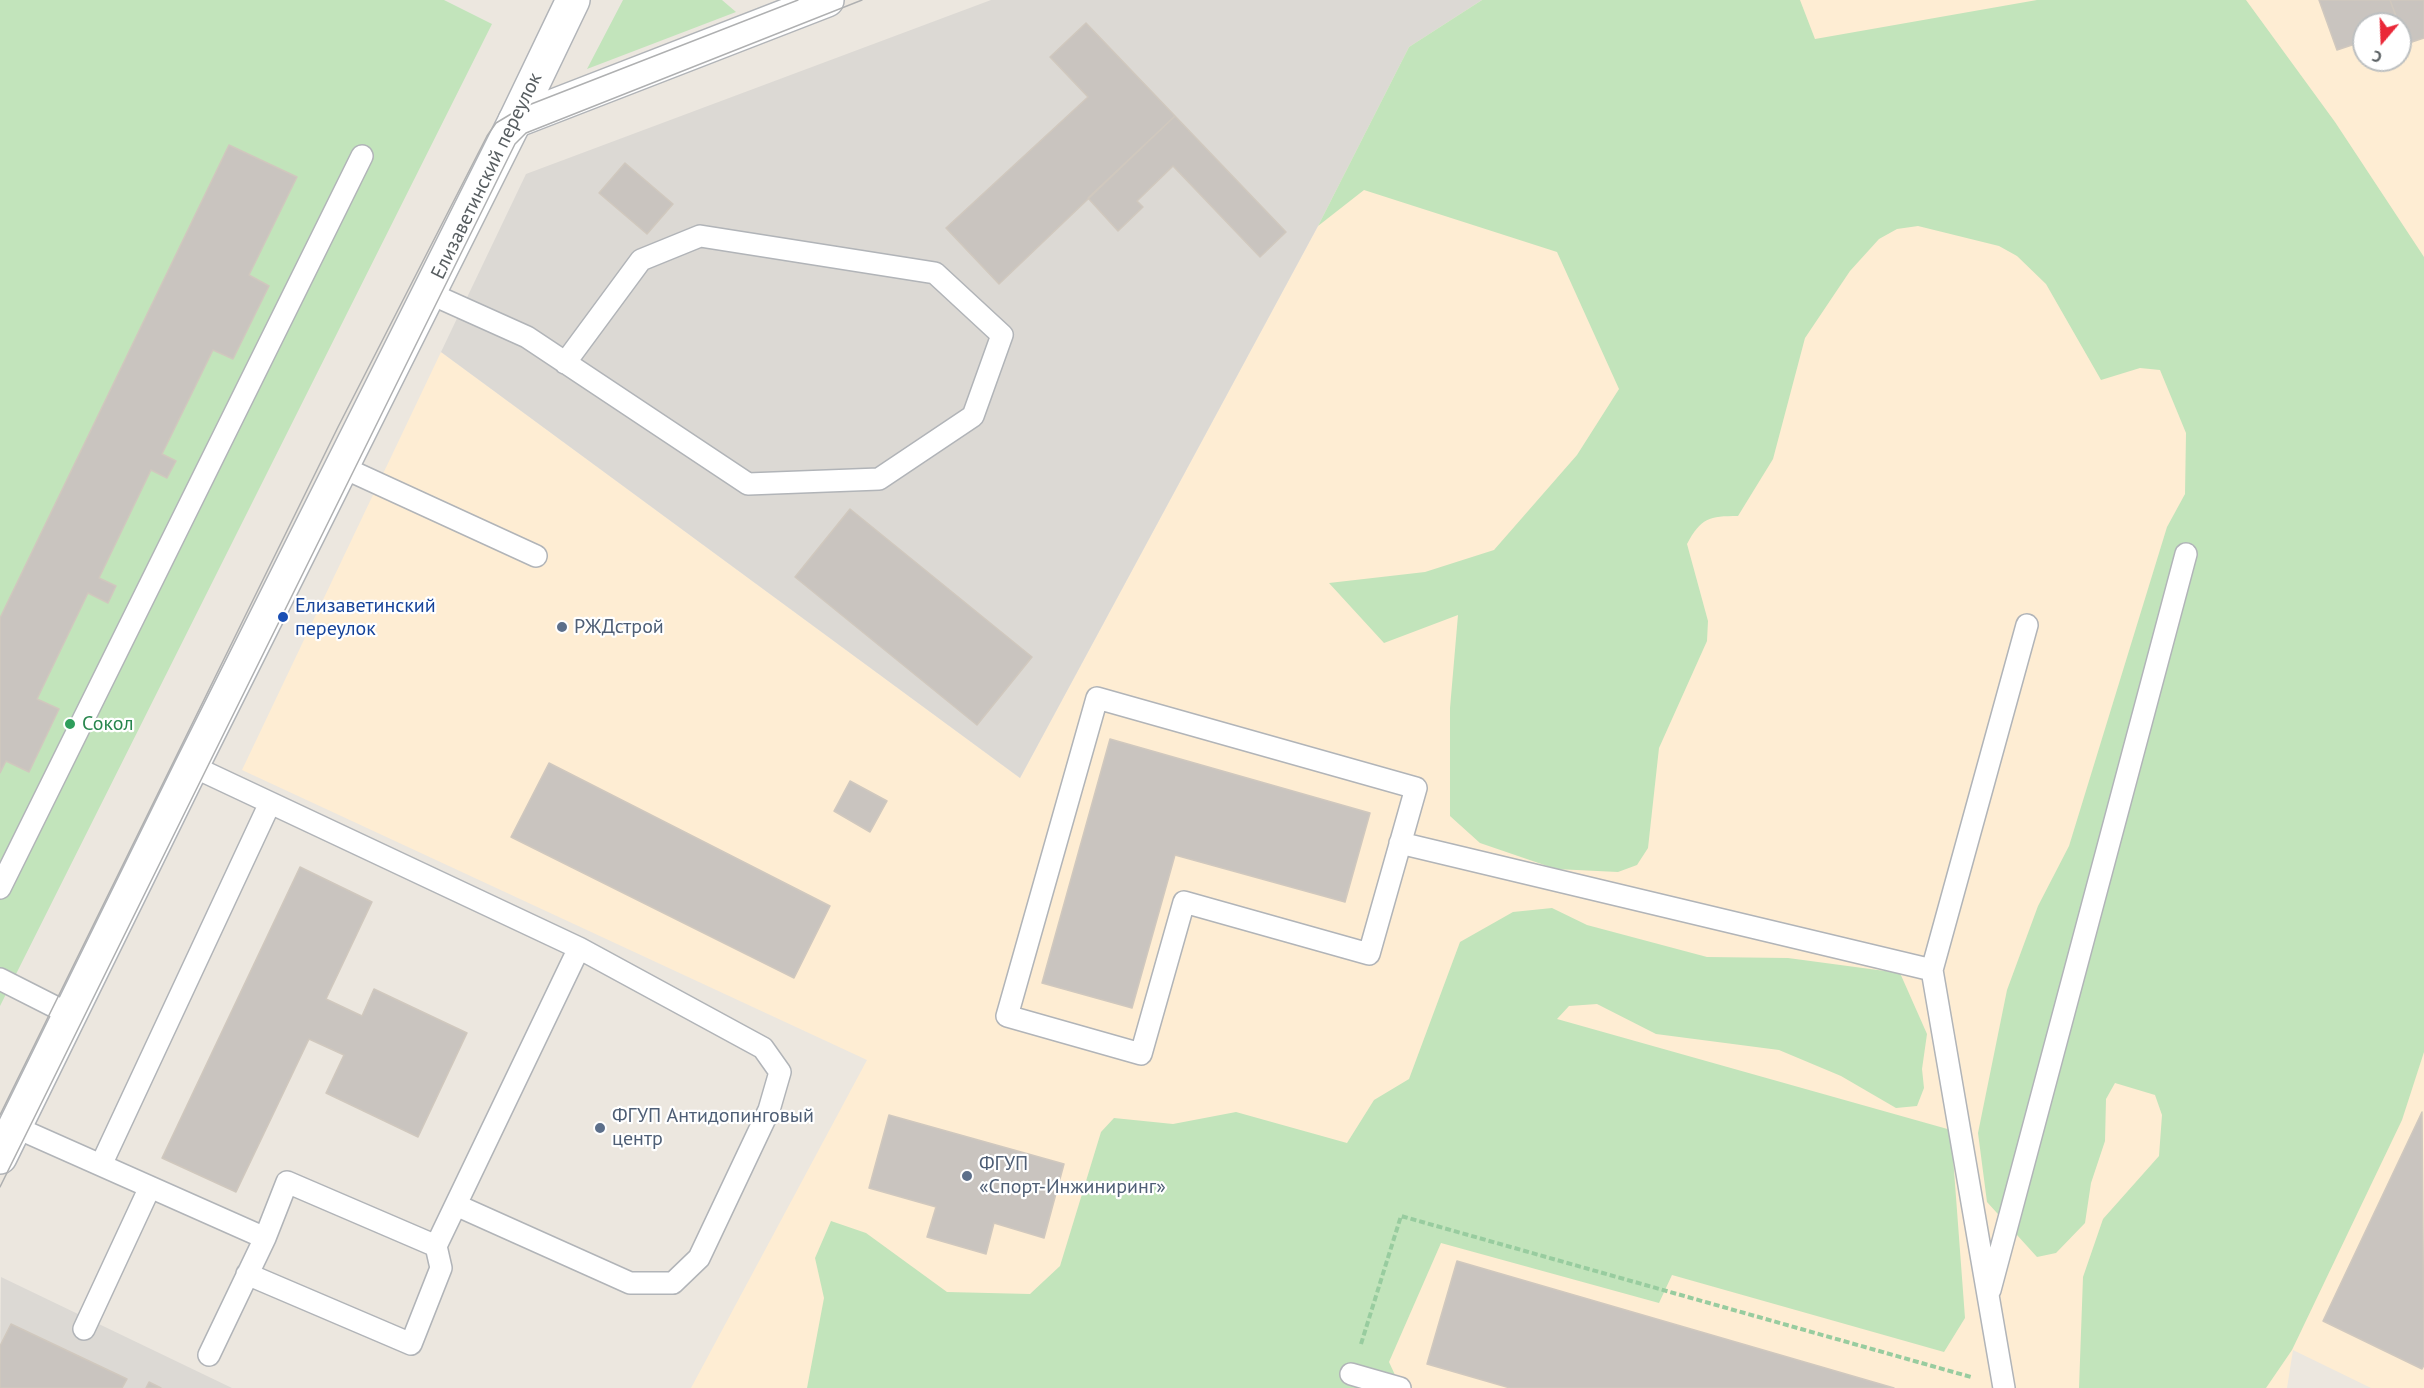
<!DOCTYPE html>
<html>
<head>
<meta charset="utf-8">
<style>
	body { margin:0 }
	#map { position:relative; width:2424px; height:1388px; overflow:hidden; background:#ece7df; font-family:"PT Sans",sans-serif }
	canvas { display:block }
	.north { position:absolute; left:2352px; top:12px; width:60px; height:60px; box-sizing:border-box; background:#fff; border:2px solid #bcbfc0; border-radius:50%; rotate:199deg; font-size:16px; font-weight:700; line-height:24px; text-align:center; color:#585e61 }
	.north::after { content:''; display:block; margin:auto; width:21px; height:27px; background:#ea2838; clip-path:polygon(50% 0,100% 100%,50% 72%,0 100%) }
</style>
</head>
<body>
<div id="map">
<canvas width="2424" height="1388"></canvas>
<div class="north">С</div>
</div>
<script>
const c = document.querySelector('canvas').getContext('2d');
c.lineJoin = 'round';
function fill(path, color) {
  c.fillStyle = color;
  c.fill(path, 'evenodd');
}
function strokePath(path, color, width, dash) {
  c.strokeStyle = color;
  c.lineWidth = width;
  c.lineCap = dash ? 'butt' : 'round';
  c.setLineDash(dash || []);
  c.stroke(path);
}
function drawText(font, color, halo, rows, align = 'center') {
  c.font = font + ' "PT Sans",sans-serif';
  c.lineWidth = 4.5;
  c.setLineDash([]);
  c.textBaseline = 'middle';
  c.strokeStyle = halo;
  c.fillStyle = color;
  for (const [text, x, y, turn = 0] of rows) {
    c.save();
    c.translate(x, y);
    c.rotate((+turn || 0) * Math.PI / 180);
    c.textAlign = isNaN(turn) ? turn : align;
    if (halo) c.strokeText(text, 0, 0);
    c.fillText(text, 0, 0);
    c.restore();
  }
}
const commercial = new Path2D(`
	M1482 0H2424V1388H2371L2293 1350 2287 1388H691L867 1060 242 770 441 352 1020 778 1318 226 1409 47ZM2364 24H2400V60H2364Z`);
const industrial = new Path2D(`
	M991 0H1482L1409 47 1318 226 1020 778 441 352 526 174Z
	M1 1277 232 1388H0Z`);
const green = new Path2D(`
	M0 0H444L492 24 0 1006Z
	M623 0H722L736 12 587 69Z
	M1482 0H1800L1815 39 2037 0H2246L2335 122 2424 257V1052L2402 1120 2292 1350 2266 1388H2079L2083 1277 2103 1219 2159 1156 2162 1115 2155 1095 2115 1083 2106 1099 2105 1141 2091 1183 2085 1223 2056 1253 2037 1257 1987 1202 1978 1133 2007 990 2038 906 2069 846 2167 527 2185 494 2186 433 2160 370 2140 368 2101 380 2046 284 2017 256 1999 246 1918 226 1897 229 1879 239 1850 271 1805 338 1773 459 1738 516C1709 516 1701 518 1687 544L1708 621 1707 641 1659 748 1648 848 1637 865 1618 872 1556 869 1480 843 1450 816V708L1458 615 1384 643 1329 583 1425 572 1494 550 1577 455 1619 389 1557 252 1364 190 1318 226 1409 47Z
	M1552 908 1587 925 1707 957 1788 958 1900 973 1927 1034 1922 1069 1924 1088 1917 1106 1896 1108 1841 1076 1779 1050 1656 1034 1597 1004 1569 1006 1557 1019 1951 1130 1965 1318 1944 1352 1672 1275 1659 1303 1441 1243 1389 1362 1401 1388H807L824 1298 815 1258 831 1221 866 1233 947 1292 1030 1294 1060 1266 1101 1132 1114 1118 1173 1124 1236 1112 1347 1143 1374 1100 1409 1079 1460 942 1513 912Z`);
const building = new Path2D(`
	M2319 0H2390L2399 24H2364V41L2337 50Z
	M2390 0H2424V38L2406 44Z
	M1086 23 1175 116 999 284 946 228 1088 97 1050 57Z
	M1175 116 1286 232 1260 257 1173 166 1137 201 1143 207 1118 231 1088 198Z
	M229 145 297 177 249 275 269 286 233 359 213 350 162 454 176 461 167 478 151 470 99 578 116 586 108 603 88 593 37 699 59 709 29 772 6 761 0 773V618Z
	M625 163 673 204 647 234 599 193Z
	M850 509 1032 657 977 725 795 577Z
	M1110 739 1370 813 1345 902 1175 855 1132 1008 1042 983Z
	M549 763 830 906 794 978 511 837Z
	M850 781 887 801 870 832 834 811Z
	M300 867 372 902 326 999 362 1016 374 989 467 1033 418 1137 326 1093 344 1055 309 1039 236 1192 162 1158Z
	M2422 1112 2424 1365 2422 1369 2323 1321Z
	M889 1115 1064 1164 1044 1238 994 1223 986 1254 927 1237 936 1207 869 1188Z
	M1457 1261 1894 1388H1510L1427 1364Z
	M11 1324 127 1379 122 1388H0V1346Z
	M149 1382 161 1388H146Z`);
const path = new Path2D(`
	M1361 1344 1401 1216 1971 1377`);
const service = new Path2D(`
	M429 293 527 337 748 484 879 479 973 416 1002 335 935 273 700 236 641 260 565 363
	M342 467 536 556
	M1097 698 1416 788 1369 954 1184 902 1141 1054 1007 1016Z
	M1400 843 1932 970 2004 1388
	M0 888 362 156
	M1932 970 2027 625
	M0 979 69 1014
	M15 1127 265 1238 287 1182 436 1246 579 948 192 766
	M101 1165 270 803
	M456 1205 630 1283H673L699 1258 769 1110 780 1072 763 1048 579 948
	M247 1274 411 1344 441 1268 436 1246
	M1990 1290 2186 554
	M84 1329 150 1187
	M209 1355 265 1238
	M1351 1374 1400 1388`);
const minor = new Path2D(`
	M515 121 827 0`);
const tertiary = new Path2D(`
	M0 1157 192 766 515 121 573 0`);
const tram = new Path2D(`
	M0 1115 338 427 487 136 496 123 521 108 798 0
	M0 1187 515 144 526 133 862 0`);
const markers = [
	[283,617,6,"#1a4fb4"],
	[562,627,6,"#5c6f8a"],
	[70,724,6,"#2e9e5b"],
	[600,1128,6,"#5c6f8a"],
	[967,1176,6,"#5c6f8a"]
];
const streetNames = [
	["Елизаветинский переулок",487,176,-64]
];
const transitNames = [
	["Елизаветинский",295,606],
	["переулок",295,629]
];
const serviceNames = [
	["РЖДстрой",574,627],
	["ФГУП Антидопинговый",612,1116],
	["центр",612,1139],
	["ФГУП",979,1164],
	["«Спорт-Инжиниринг»",979,1187]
];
const leisureNames = [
	["Сокол",82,724]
];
fill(commercial, '#feedd3');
fill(industrial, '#dcd9d4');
fill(green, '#c2e4bb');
fill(building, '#c9c4bf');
strokePath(building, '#d0c8be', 1.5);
strokePath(service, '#b1b4b8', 24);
strokePath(minor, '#b1b4b8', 36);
strokePath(tertiary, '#b1b4b8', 36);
strokePath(path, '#98cc9f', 4, [6, 3]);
strokePath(service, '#fff', 21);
strokePath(minor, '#fff', 33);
strokePath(tertiary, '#fff', 33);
strokePath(tram, '#afb0b1', 1.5);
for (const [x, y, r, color] of markers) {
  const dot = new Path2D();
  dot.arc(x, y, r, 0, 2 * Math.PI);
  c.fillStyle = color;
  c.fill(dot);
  strokePath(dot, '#fff', 2);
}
drawText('20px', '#585e61', '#fff', streetNames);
drawText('20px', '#164399', '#fff', transitNames, 'left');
drawText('20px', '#4e5e75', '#fff', serviceNames, 'left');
drawText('20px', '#27864d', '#fff', leisureNames, 'left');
</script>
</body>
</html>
